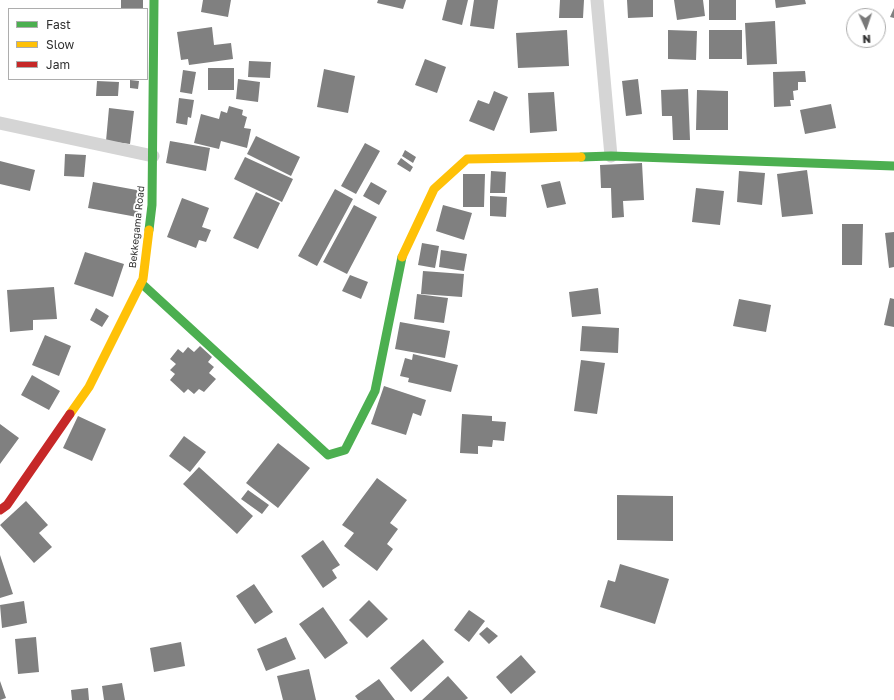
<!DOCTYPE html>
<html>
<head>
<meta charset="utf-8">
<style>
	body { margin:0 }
	#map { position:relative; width:894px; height:700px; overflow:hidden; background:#fff; font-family:"Golos Text",sans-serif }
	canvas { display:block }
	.legend { position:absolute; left:8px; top:8px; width:140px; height:72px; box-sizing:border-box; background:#fff; border:1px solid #adadad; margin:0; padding:5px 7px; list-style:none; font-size:12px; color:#313131 }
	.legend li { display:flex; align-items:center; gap:8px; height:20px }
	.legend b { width:20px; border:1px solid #adadad }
	.north { position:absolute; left:846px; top:8px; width:40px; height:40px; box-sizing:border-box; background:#fff; border:1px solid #adadad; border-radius:50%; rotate:177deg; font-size:11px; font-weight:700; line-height:16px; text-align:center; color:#313131 }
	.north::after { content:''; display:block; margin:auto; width:14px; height:18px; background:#797979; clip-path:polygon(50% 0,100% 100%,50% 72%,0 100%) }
</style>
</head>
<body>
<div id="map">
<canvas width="894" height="700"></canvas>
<ul class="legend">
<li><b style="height:5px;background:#4caf50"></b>Fast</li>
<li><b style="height:5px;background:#ffc107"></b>Slow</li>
<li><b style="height:5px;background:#c62828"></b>Jam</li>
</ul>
<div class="north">N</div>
</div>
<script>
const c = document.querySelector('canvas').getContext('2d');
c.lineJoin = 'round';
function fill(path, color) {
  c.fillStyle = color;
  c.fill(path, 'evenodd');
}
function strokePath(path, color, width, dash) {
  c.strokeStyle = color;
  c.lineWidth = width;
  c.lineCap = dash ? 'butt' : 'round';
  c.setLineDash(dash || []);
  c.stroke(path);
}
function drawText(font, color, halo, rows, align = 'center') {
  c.font = font + ' "Golos Text",sans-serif';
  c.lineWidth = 4;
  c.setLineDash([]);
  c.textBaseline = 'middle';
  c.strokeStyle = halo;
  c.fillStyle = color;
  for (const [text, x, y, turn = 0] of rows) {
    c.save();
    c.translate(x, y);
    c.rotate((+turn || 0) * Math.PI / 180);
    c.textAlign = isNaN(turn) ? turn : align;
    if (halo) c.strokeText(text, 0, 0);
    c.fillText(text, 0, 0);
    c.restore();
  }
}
const building = new Path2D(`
	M121 0H143V9H121Z
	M203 0H231L228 17 201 12Z
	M378 0H406L403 9 377 3Z
	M447 0H468L462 25 442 20Z
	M474 0H498L494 29 470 26Z
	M560 0H584L583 18H559Z
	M627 0H653V17L628 18Z
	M674 0H703L705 16 677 20Z
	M709 0H736V20H709Z
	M775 0H805L806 4 776 8Z
	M894 8V18L890 17Z
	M775 21 777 64 747 65 745 23Z
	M212 27 214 45 231 43 233 59 189 65 188 59 181 60 177 32Z
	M567 30 569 66 518 68 516 33Z
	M668 30 697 31 696 60 668 59Z
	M709 30H742V59H709Z
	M425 59 446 67 437 93 415 85Z
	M249 61 271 62 270 78 248 77Z
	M208 68H234V90H208Z
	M324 69 355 76 348 113 317 107Z
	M183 70 196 72 192 94 180 92Z
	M805 71 806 82H798V90L793 91 794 100H790L791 106 774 107 773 72Z
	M238 79 260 82 258 102 236 99Z
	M638 79 642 114 626 116 622 81Z
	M130 80 139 81 138 89 130 88Z
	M97 81 119 82 118 96H96Z
	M688 89 690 140H673L672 116H662L661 90Z
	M697 90 728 91V130H696Z
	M494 91 508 97 494 131 469 121 478 100 489 104Z
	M554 92 557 131 530 133 528 93Z
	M179 98 194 100 191 118 188 117 187 125 176 123Z
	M831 104 836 128 805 134 800 110Z
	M229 106 243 110 242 115 247 117 244 128 251 129 247 148 221 141 219 149 194 143 201 114 219 119 221 111 227 113Z
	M109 108 134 111 130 144 106 141Z
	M256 136 300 157 291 176 247 154Z
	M170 141 210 148 206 171 166 163Z
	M365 143 380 151 356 194 341 186Z
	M405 150 416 157 413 163 402 156Z
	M65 154 86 155 84 177 64 176Z
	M245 157 293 179 282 202 234 179Z
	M401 158 413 167 410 172 397 164Z
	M0 161 35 170 30 191 0 184Z
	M642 163 644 200 623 201 624 217 612 218 611 188H601L600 165Z
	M807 170 813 214 782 217 777 174Z
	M491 171 506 172 505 193H490Z
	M739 171 765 173 762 205 737 202Z
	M463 174H485L484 207H463Z
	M560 181 566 204 547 208 541 185Z
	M93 182 142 191 137 217 88 208Z
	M371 182 387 191 379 205 363 196Z
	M696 188 724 191 720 225 692 222Z
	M335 189 353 199 317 266 298 256Z
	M256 192 280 203 258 249 233 238Z
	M490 196 507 197 506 217 490 216Z
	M182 198 209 208 202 227 211 230 206 242 199 240 196 248 167 237Z
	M354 205 377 217 347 274 323 262Z
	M443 205 472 213 464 240 436 231Z
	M842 224H863L862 265H842Z
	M894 232V267L889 268 885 233Z
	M422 243 439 246 435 268 418 265Z
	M441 250 467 254 464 271 439 267Z
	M85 252 124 264 113 297 74 284Z
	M423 271 464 274 462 297 421 294Z
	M350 275 368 282 361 299 342 291Z
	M54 287 57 319 33 320V330L10 332 7 290Z
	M598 288 601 314 572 317 569 292Z
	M417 294 448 298 444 323 414 319Z
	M890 298 894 299V327L884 325Z
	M739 299 771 305 766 332 733 326Z
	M96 308 109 316 102 327 90 320Z
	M400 322 450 331 445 358 395 349Z
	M582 326 619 328 618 353 580 351Z
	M45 335 71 346 59 376 32 365Z
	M200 346 212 357 208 362 214 367 209 373 216 379 204 392 199 389 194 394 188 389 184 393 170 380 175 374 170 370 176 364 170 359 178 349 183 353 188 347 194 352Z
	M413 354 458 365 451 392 408 382 409 378 400 376 405 358 412 360Z
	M581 360 605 363 597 414 574 411Z
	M32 375 60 391 49 410 21 395Z
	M384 386 426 400 421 416 413 413 406 435 371 424Z
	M462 414 492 416V421L506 422 504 441 493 440 492 447 478 446V454L460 453Z
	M78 416 106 429 92 461 63 448Z
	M0 424 19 438 0 464Z
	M184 436 206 452 190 472 169 456Z
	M278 443 310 468 278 508 246 483Z
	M199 467 253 516 237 534 183 484Z
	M377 478 407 500 390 523 398 529 387 544 393 549 377 571 344 546 354 533 342 525Z
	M248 490 269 505 262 514 241 499Z
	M617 495 673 496V541L617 540Z
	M26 501 48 525 39 533 52 547 34 563 0 525Z
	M323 540 340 565 332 570 337 578 323 588 301 556Z
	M0 555 13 594 0 598Z
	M620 564 669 579 655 624 600 607 608 580 615 582Z
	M254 584 273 612 255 624 236 596Z
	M369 600 388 619 367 638 349 620Z
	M24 601 27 623 2 628 0 605Z
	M323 607 348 643 325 659 299 624Z
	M469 610 485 621 469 642 454 630Z
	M487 627 498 636 489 644 479 634Z
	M36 637 39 672 18 674 15 639Z
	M286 637 296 659 266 671 257 649Z
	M423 639 444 662 411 692 390 668Z
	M181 642 185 666 154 672 150 648Z
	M521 655 536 672 511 694 496 677Z
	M309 669 316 700H283L277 676Z
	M448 676 468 698 465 700H422Z
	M379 679 395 700H358L355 696Z
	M0 681 6 698 0 700Z
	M122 683 125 700H104L102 686Z
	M88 688 89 700H72L71 690Z`);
const street = new Path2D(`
	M597 0 611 156
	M0 123 153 156`);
const fast = new Path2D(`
	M581 157 611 156 894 166
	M149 230 152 205 154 0
	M141 283 328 455 345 450 375 391 402 257`);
const slow = new Path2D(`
	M402 257 434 189 467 159 581 157
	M70 414 89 387 143 279 149 230`);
const jam = new Path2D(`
	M0 510 7 505 70 414`);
const streetNames = [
	["Bekkegama Road",137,227,-84]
];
fill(building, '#808080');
strokePath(street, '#d5d5d5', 13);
strokePath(fast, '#4caf50', 9);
strokePath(slow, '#ffc107', 9);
strokePath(jam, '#c62828', 9);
drawText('10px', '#313131', '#fff', streetNames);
</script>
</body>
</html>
